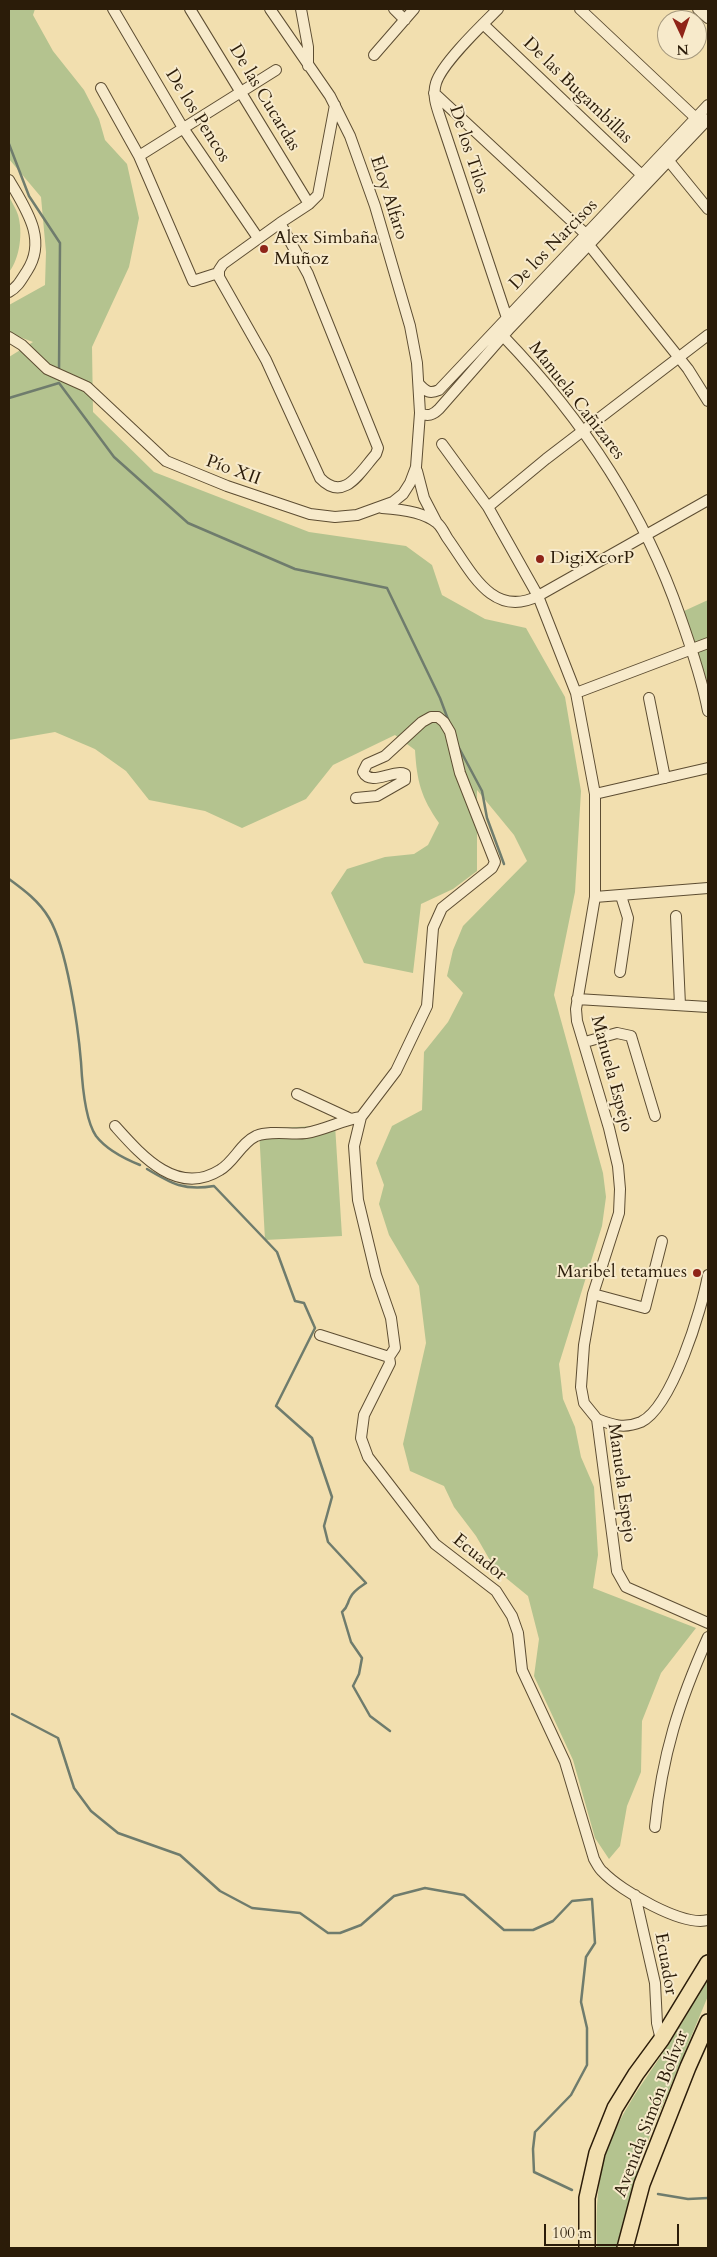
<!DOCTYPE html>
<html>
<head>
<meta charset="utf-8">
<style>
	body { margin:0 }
	#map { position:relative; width:717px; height:2257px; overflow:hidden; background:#f2dfaf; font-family:Cardo,serif }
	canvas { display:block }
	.frame { position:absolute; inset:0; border:10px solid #2b1c09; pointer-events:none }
	.north { position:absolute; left:657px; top:10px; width:50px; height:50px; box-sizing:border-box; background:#f7eacb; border:1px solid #a5987d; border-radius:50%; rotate:177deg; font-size:14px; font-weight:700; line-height:20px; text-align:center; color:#2b1c09 }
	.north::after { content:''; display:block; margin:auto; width:18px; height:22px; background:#8f2418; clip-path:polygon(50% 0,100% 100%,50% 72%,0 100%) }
	.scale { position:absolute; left:544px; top:2224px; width:135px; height:22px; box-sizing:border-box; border:2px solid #2b1c09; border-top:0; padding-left:6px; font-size:15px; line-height:18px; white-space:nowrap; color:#2b1c09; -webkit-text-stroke:4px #f7eacb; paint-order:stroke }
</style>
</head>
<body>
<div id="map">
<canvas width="717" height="2257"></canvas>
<div class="frame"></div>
<div class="north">N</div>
<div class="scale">100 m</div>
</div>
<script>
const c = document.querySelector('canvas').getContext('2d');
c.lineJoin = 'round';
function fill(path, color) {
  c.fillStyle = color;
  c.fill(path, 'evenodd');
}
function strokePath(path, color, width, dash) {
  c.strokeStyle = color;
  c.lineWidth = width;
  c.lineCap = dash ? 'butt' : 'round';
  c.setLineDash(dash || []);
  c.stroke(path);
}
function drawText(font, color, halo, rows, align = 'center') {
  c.font = font + ' Cardo,serif';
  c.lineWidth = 4;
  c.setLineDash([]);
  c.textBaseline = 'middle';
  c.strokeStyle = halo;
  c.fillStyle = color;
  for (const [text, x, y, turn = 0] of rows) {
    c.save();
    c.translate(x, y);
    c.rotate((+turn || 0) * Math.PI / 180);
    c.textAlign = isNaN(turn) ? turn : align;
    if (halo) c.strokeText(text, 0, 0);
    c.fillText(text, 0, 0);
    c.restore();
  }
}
const green = new Path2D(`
	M9 9H35L33 15 53 51 84 90 99 119 105 140 127 164 139 218 129 267 92 347 93 412 154 472 309 532 406 546 432 565 442 595 485 619 526 628 565 697 581 791 575 892 554 995 603 1173 606 1197 602 1226 559 1364 563 1399 575 1427 581 1457 594 1487 598 1555 593 1588 696 1628 661 1673 642 1721 641 1772 627 1806 620 1846 609 1859 595 1838 573 1760 534 1676 539 1639 528 1596 495 1569 476 1536 454 1507 444 1486 410 1471 403 1444 426 1343 419 1286 389 1235 379 1204 384 1185 376 1163 392 1126 422 1110 424 1052 448 1022 463 993 447 976 453 950 463 926 527 861 514 835 477 790V871L453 889 421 904 413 973 364 963 331 893 347 869 385 857 414 854 428 845 439 823C421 797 417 782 415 750L395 735 333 765 306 799 242 828 205 811 149 800 126 771 95 749 55 732 9 740V357L33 342 9 333V305L45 285 46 252 41 197 9 159Z
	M9 197C12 202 16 209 18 215 23 232 20 258 9 272Z
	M708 600V681H707L684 611Z
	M335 1125 342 1236 265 1240 259 1129Z
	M708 1977V1996L642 2155 616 2248H597C596 2218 596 2190 604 2161 615 2120 640 2087 663 2053 679 2028 694 2003 708 1977Z`);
const stream = new Path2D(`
	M9 144 29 196 60 243 59 372
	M9 398 59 383 114 457 188 523 295 569 387 588 440 698 449 722
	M458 746 482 791 487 818 504 864
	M9 879C24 890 39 901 49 918 67 948 78 1026 81 1062 82 1081 85 1120 96 1136 106 1149 125 1159 140 1165
	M147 1169C172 1184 184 1191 214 1186L277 1252 295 1301 304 1303 315 1328 276 1406 312 1438 332 1497 324 1526 328 1542 366 1583C360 1587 353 1591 350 1598 347 1604 348 1607 342 1612L351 1642 362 1658 359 1674 353 1686 370 1716 390 1731
	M12 1714 58 1738 74 1788 91 1811 118 1833 180 1855 220 1891 252 1908 300 1913 328 1933H340L361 1925 394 1896 425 1888 464 1895 504 1930H533L553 1921 572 1901 592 1899 595 1943 586 1957 581 2002 587 2028V2065L571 2095 535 2132 533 2149 534 2172 572 2190
	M658 2194 688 2199 708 2198`);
const minor = new Path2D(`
	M113 9 183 128 258 238
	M190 9 309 204
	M270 9 330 96 350 136 375 206 410 326 417 363 420 413C428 417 433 415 439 409L510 328 708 119
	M301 9 308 47V66
	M394 9 405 20
	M498 9C482 25 442 63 436 83 432 96 437 108 441 120L507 318
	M580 9 700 122
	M698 9 708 18
	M483 24 648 181
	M374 55 414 9
	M101 88 139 156 193 281 218 273
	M434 93 590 238
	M664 155 708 209
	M139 156 276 70
	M9 180C25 208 48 239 27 271 21 280 18 287 9 292
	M280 223 308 274 378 448 376 454C360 472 344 503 320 478L266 360 219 277V270L223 264Z
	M280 223 309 204 318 195 335 105
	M589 245 688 369 708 401
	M503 336C581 417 643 509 680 616 691 647 702 679 708 711
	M9 337 22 345 47 369 87 387 166 461 227 486 310 514 335 517 357 515 393 502 403 494 410 483 416 467 420 413
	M419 384C426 392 430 394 439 390L708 105
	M442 444 488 507 538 596 576 693 595 794V897L576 1009 577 1021 609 1128 618 1166 620 1189 619 1213 593 1294 584 1345 581 1387 584 1403 597 1419 617 1571 626 1587 708 1623
	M417 471 424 498 437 523
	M488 507 546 459 708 335
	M382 508C399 509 424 512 437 523 442 527 445 535 448 539 471 571 492 619 538 596L708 500
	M576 693 708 643
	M649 698 665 778
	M595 794 708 768
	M356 798 377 796 405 780V774C393 769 371 787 363 772L367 764 385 756 422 722 431 717H438L444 722 450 732 460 773 495 862 492 868 442 908 433 928 427 1006 396 1071 361 1117 354 1146 358 1200 376 1275 391 1318 395 1348 389 1357 390 1363 364 1415 361 1438 368 1457 435 1544 496 1591 512 1616 518 1633 522 1670 565 1762 594 1859C597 1864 599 1869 603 1872 621 1891 683 1927 708 1920
	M595 897 708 888
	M676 916 680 1005
	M620 972 628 918 621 896
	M577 999 708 1007
	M585 1042 617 1033 631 1036 655 1116
	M297 1094 351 1119
	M115 1126C141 1155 177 1197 220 1170 234 1162 241 1143 256 1136 271 1130 291 1135 306 1133 325 1130 342 1120 361 1117
	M593 1294 645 1308 662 1241
	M320 1335 389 1357
	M597 1419C612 1425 624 1429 641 1422 672 1407 702 1309 708 1275
	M655 1827C662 1755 679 1702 708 1637
	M635 1895 655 1983 657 2023 661 2040`);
const highway = new Path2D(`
	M587 2248V2198L597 2153 615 2108 636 2074 661 2040 708 1963
	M625 2248 642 2184 688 2067 708 2022`);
const markers = [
	[264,249,5,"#8f2418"],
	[540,559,5,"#8f2418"],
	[697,1273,5,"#8f2418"]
];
const streetNames = [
	["De las Bugambillas",577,91,44],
	["De las Cucardas",264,98,59],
	["De los Pencos",197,116,58],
	["De los Tilos",468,150,72],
	["Eloy Alfaro",388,198,72],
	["De los Narcisos",554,245,-46],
	["Manuela Cañizares",576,401,52],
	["Pío XII",233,471,20],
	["Manuela Espejo",611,1074,75],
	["Manuela Espejo",621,1483,82],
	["Ecuador",479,1558,39],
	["Ecuador",665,1964,80],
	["Avenida Simón Bolívar",652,2114,-69]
];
const poiNames = [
	["Alex Simbaña",274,239],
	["Muñoz",274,260],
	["DigiXcorP",550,559],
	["Maribel tetamues",687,1273,"right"]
];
fill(green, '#b4c38f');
strokePath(stream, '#6f7c6d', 2.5);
strokePath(minor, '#5d4d32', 12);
strokePath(highway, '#2b1c09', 18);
strokePath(minor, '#f7eacb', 10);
strokePath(highway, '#f2dfaf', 15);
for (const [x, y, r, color] of markers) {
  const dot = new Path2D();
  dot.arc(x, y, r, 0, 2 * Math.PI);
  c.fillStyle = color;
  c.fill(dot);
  strokePath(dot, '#f7eacb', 2);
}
drawText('18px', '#2b1c09', '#f7eacb', streetNames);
drawText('18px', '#2b1c09', '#f7eacb', poiNames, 'left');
</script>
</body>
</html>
